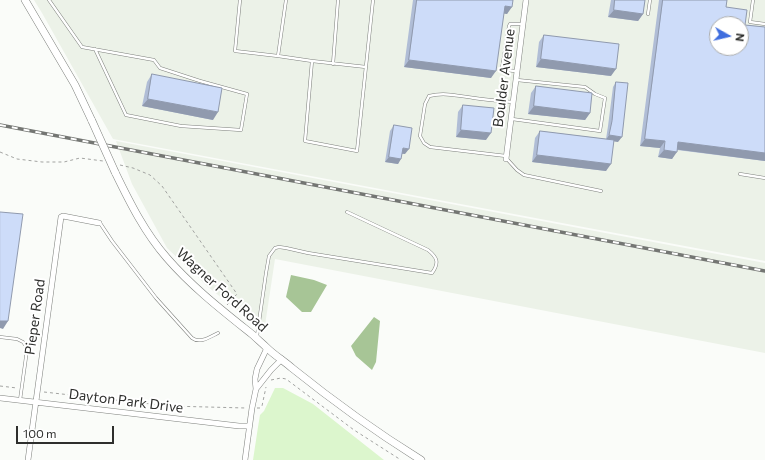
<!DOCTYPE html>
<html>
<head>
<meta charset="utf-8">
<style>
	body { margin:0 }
	#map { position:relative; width:765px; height:460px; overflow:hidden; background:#fafcf9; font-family:Commissioner,sans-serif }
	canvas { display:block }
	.north { position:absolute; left:709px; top:16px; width:40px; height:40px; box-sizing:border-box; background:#fff; border:1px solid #abacab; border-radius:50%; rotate:98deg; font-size:11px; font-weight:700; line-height:16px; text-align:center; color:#2e2f2d }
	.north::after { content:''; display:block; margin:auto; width:14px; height:18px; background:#3e6dde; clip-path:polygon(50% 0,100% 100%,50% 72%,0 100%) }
	.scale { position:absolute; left:16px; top:426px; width:98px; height:18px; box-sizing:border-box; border:2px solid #2e2f2d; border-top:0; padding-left:5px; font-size:12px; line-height:14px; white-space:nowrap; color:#2e2f2d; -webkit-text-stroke:3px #fff; paint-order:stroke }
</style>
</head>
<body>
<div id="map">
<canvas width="765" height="460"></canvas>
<div class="north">N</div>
<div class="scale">100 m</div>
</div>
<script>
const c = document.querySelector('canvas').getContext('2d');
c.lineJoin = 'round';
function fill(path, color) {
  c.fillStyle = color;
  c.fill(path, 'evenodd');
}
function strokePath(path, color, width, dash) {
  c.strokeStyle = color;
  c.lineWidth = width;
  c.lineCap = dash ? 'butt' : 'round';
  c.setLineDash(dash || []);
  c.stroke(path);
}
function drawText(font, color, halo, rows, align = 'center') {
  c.font = font + ' Commissioner,sans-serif';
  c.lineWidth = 4;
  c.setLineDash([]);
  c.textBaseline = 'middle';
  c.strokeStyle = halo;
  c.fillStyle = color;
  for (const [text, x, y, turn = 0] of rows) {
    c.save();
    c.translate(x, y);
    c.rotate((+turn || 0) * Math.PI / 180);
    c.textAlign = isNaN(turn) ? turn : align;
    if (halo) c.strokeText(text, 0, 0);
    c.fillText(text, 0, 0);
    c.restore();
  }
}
const built = new Path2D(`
	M34 0H765V261L113 139 42 13ZM717 24H741V48H717Z
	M116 141 765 263V353L275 259 264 332 207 286 167 248 132 184Z`);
const green = new Path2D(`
	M275 388H283L313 404 384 460H253L258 427 260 415 264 411Z`);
const water = new Path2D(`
	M291 275 314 280 327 285 311 312H302L286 297Z
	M374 317 380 321 376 362 372 370 356 356 351 346Z`);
const path = new Path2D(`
	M0 152 17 159 42 162H64L80 158 103 161
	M120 165 133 168 150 175 162 186 237 294 227 305
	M271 380 281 378 286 379 354 430 401 460
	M0 386 17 388
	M44 392 169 406 246 408
	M257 408H260L262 406 266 387`);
const service = new Path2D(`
	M49 0 82 47 154 60 160 68 200 81 247 94 241 130 181 126 126 115 95 49
	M240 0 235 51 278 56 286 0
	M753 0 750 22 765 24
	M648 14 650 0
	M278 56 312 61
	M333 64 338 0
	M366 67 312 61 305 141 357 151 373 0
	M516 71 504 70 502 68 509 26 510 24H522
	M512 119 600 131 605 98 595 94 585 87 517 80
	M506 156 430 147 424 143 420 136 425 104 429 96C444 92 459 96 474 98 487 100 500 101 513 102
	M507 159 517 170 524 175 601 191
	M740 174 765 178
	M100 223 112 241 156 298 192 338C200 344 210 337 218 333
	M257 336 266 273 269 256 275 248 279 247 286 248 308 253 432 273C439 263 438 258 428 250L347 212
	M0 337 17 339 23 342 26 346V357L20 400`);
const minor = new Path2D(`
	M506 159 526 0
	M256 389 271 370 282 359
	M0 398 239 426H249
	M28 460 61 217 63 216 99 223
	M245 460 252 408 256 389 255 379 257 369 267 348`);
const secondary = new Path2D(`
	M25 0 75 85 92 121
	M115 172C130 203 145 233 167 258 192 287 223 311 253 335 257 339 262 343 266 347 274 355 284 361 292 368 333 401 376 432 421 460`);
const rail = new Path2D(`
	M0 125 765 271`);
const secondaryBridge = new Path2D(`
	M92 121 115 172`);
const wall = new Path2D(`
	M413 0H513L507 14 504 13 491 78 404 67Z
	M611 0H645L643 14 638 21 608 17Z
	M659 0H727L726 7 745 25 765 27V161L677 150 672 159 658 157 660 148 640 146Z
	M544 35 611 76 536 67 539 42Z
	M152 74 213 120 142 106 147 82Z
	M616 82 618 142 614 141 606 171 532 162 535 138 540 131 606 139 608 126 613 87Z
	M536 86 590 113 585 120 528 114 531 93Z
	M463 105 486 140 456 137 458 112Z
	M394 125 405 154H402L398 164 385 162 390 131Z`);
const shadedWall = new Path2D(`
	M505 6 512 7 507 14 500 13Z
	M614 10 643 14 638 21 608 17Z
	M541 59 616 69 611 76 536 67Z
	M409 60 496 71 491 78 404 67Z
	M148 99 218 112 213 120 142 106Z
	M534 106 590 113 585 120 528 114Z
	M461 130 491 133 486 140 456 137Z
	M609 135 622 137 618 142 606 140Z
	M645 139 665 141 660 148 640 146Z
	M678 142 765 153V161L673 149Z
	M403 148 409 149 405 154 399 153Z
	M664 150 677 152 672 159 658 157Z
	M537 155 611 164 606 171 532 162Z
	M389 157 401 159 398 164 385 162Z
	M0 321H8L3 329 0 328Z`);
const building = new Path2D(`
	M417 0H513L512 7 505 6 496 71 409 60Z
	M615 0H645L643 14 614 10Z
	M663 0H727L726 7 747 10 745 25 765 27V153L678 142 677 152 664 150 665 141 645 139ZM717 24H741V48H717Z
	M544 35 619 44 616 69 541 59Z
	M152 74 222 88 218 112 148 99Z
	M616 82 628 83 622 137 609 135 612 121Z
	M536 86 592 93 590 113 534 106Z
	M463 105 494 108 491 133 461 130Z
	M394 125 412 128 409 149 403 148 401 159 389 157Z
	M540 131 614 140 611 164 537 155Z
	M0 212 23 214 8 321H0Z`);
const streetNames = [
	["Boulder Avenue",504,78,-83],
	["Wagner Ford Road",222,290,42],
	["Pieper Road",35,317,-82],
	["Dayton Park Drive",126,401,7]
];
fill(built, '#ecf2e8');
fill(green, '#dcf6cd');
fill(water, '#a7c596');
strokePath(service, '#7e807d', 3.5);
strokePath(minor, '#7e807d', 6);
strokePath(secondary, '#7e807d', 8);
strokePath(path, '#a2a3a1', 1, [3, 3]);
strokePath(service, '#fff', 2.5);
strokePath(minor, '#fff', 5);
strokePath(secondary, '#fff', 7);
strokePath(rail, '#747673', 3.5);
strokePath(rail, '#fff', 2, [6]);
strokePath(secondaryBridge, '#7e807d', 8, []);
strokePath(secondaryBridge, '#fff', 7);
fill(wall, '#b0bdd6');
fill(shadedWall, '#909aae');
fill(building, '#cddcf9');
strokePath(building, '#909aae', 1);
drawText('14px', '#2e2f2d', '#fff', streetNames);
</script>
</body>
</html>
